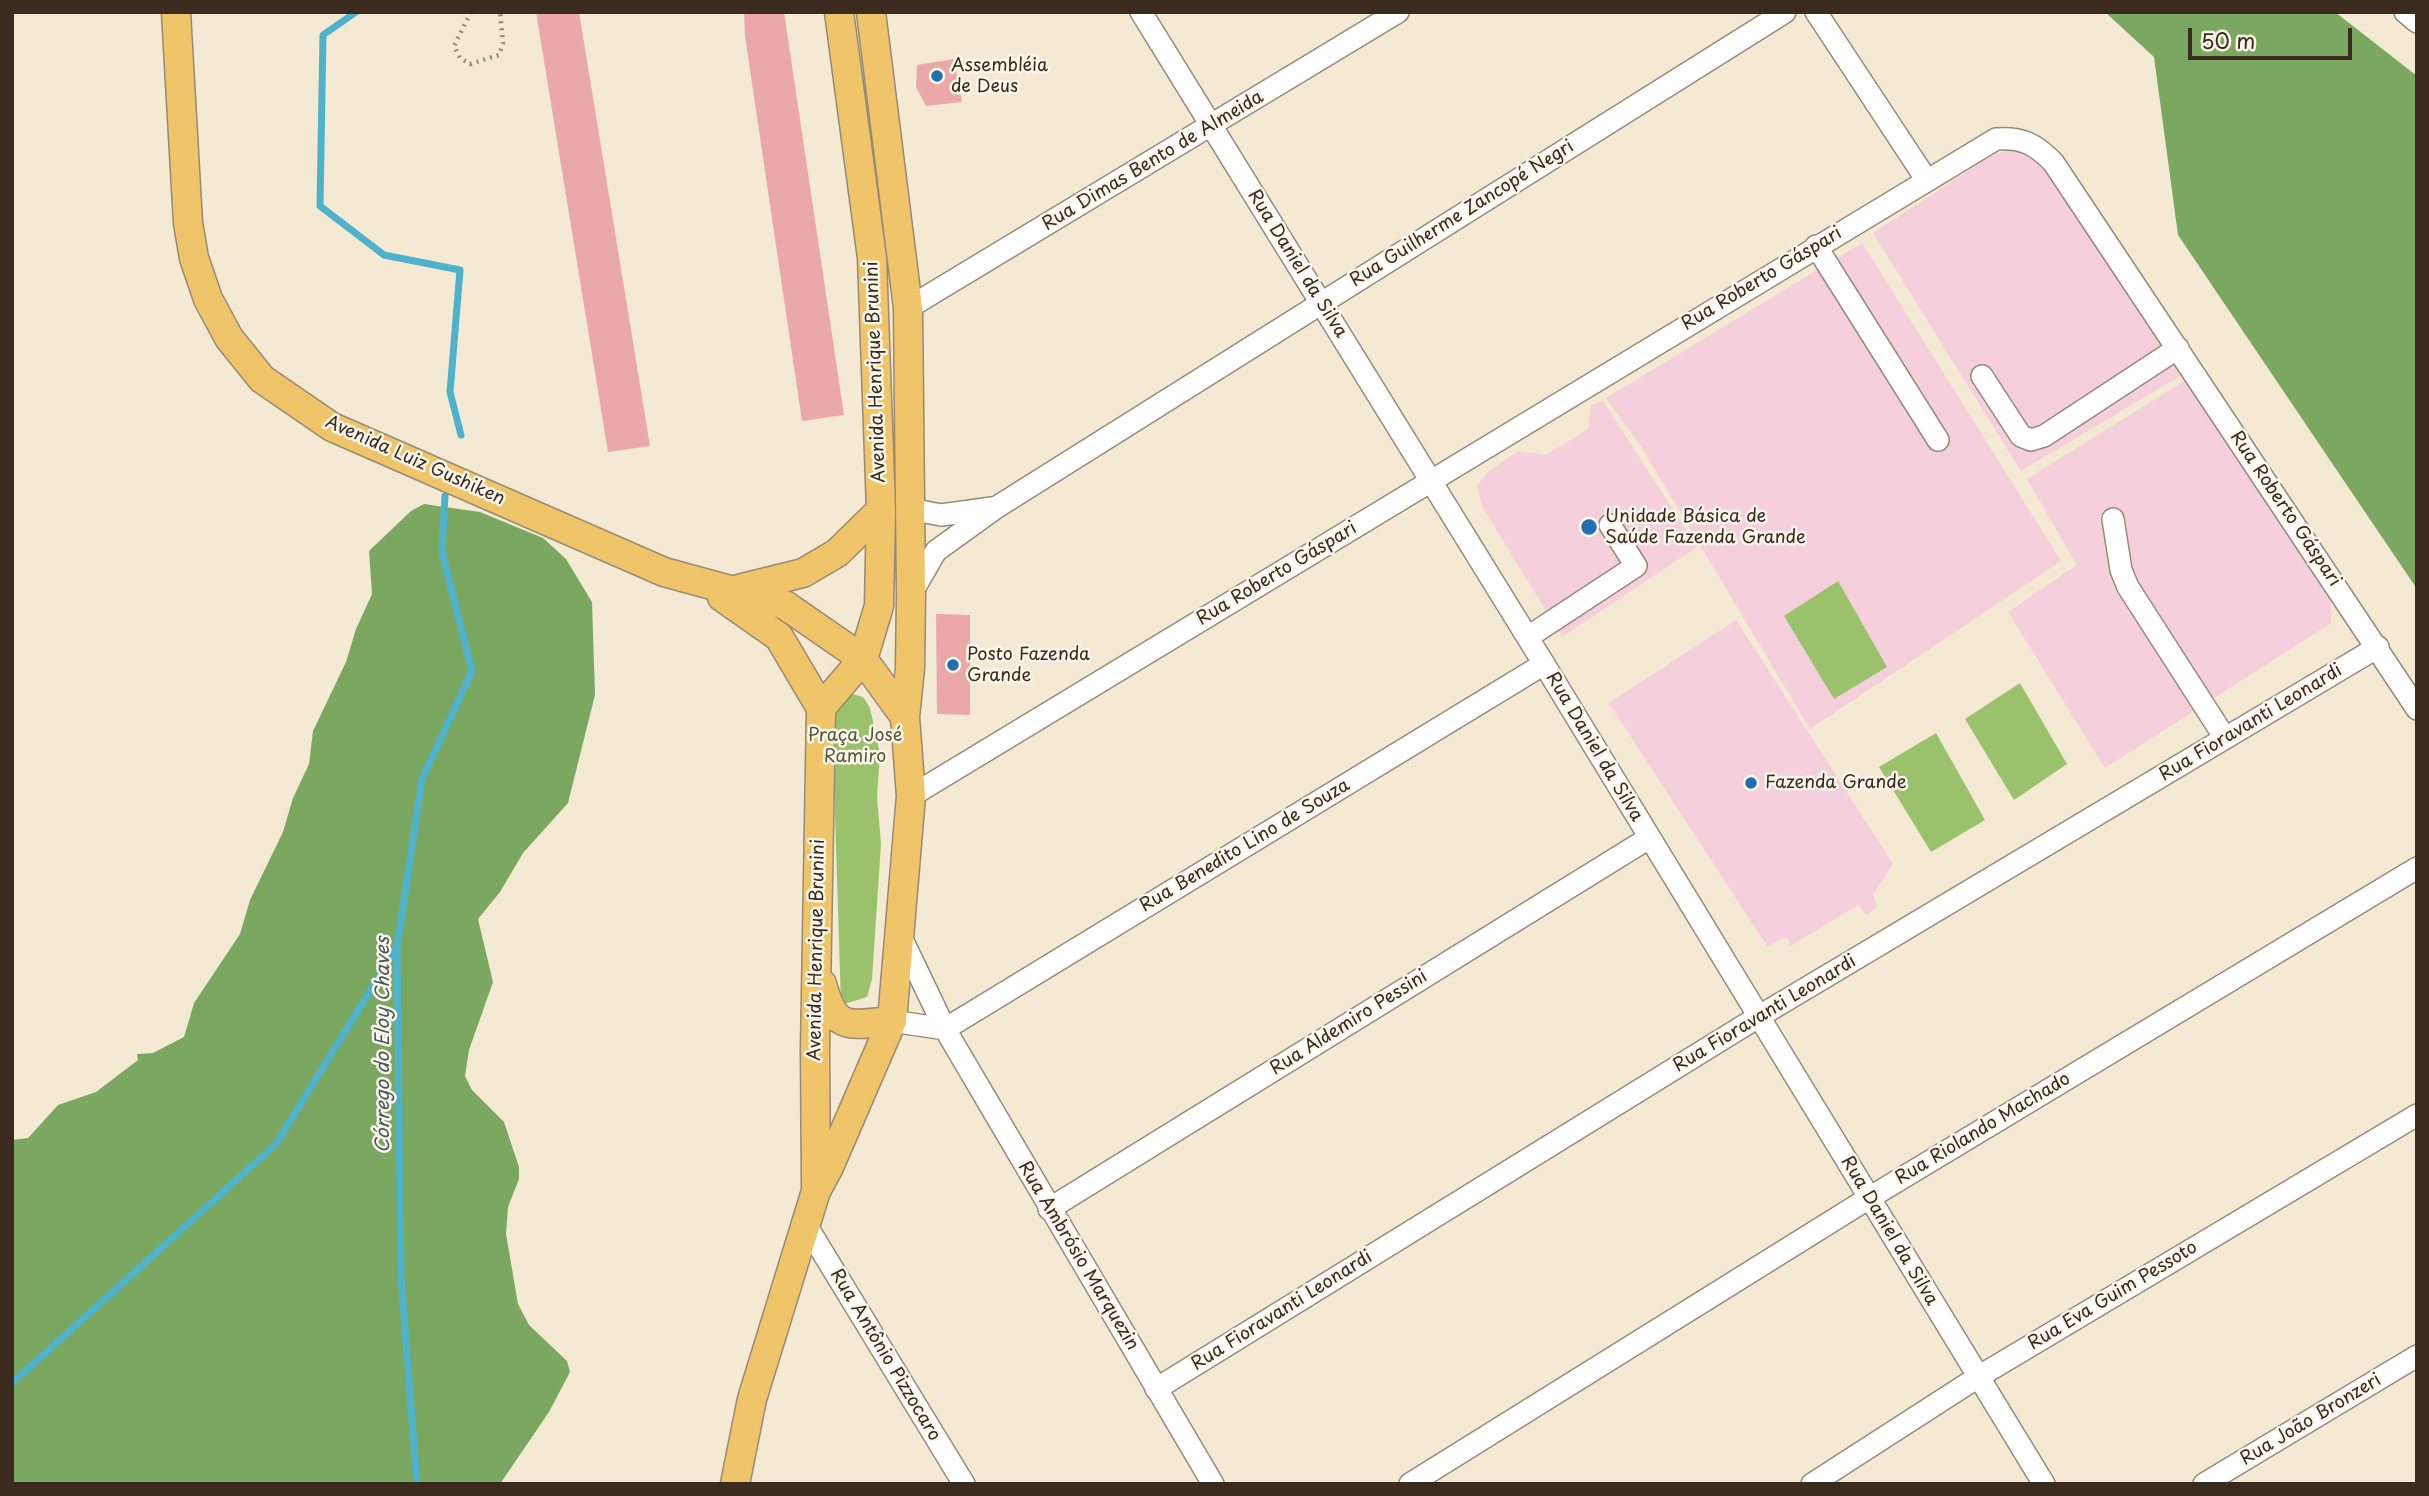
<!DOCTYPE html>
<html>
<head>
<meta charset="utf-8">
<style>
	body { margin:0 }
	#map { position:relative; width:2429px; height:1496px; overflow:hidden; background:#f4e9d2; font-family:"Playpen Sans",sans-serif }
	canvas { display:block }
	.frame { position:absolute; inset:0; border:14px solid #3b2a1e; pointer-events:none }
	.scale { position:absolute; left:2188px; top:28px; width:164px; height:32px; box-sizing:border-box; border:4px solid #3b2a1e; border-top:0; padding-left:9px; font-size:21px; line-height:24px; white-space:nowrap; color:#3b2a1e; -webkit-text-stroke:5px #fbf7ec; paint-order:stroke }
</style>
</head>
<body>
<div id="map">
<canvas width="2429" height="1496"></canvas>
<div class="frame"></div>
<div class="scale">50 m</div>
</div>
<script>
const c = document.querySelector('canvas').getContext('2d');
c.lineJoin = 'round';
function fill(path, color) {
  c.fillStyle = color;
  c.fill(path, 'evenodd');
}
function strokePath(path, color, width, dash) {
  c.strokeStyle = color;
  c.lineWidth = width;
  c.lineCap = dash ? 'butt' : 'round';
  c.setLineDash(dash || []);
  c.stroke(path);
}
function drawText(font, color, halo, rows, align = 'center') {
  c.font = font + ' "Playpen Sans",sans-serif';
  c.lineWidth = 5;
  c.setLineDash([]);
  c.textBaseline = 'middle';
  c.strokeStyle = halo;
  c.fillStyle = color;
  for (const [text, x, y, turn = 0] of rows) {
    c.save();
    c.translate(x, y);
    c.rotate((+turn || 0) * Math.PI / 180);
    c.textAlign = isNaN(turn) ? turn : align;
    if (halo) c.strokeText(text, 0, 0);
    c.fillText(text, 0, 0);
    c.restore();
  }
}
const built = new Path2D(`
	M2021 145 2036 155 2188 371 2021 471 1873 233 1993 155Z
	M1862 243 2061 561 1810 729 1642 448 1606 398Z
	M2186 380 2331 600V623L2105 768 2008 612 2077 565 2027 479Z
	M1603 401 1697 547 1562 637 1482 506 1477 485 1488 472 1518 451 1546 455 1588 429 1591 405Z
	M1736 620 1893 864 1873 894 1877 908 1866 915 1858 905 1790 946 1787 937 1767 946 1609 703Z`);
const green = new Path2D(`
	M1838 581 1887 667 1834 699 1784 616Z
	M2020 683 2067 764 2014 800 1965 719Z
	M852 694 863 697 870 708 880 754 877 797 881 844 872 979 867 997 841 1005 832 720 839 698Z
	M1936 733 1985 820 1931 852 1879 767Z`);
const forest = new Path2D(`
	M2105 12H2335L2417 76V589L2178 235 2154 57Z
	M424 504 480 512 543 538 566 559 592 602 595 695 568 803 523 853 500 892 478 919 493 982 469 1050 465 1076 472 1090 504 1122 519 1167V1179L508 1207 506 1234 518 1304 529 1325 567 1361 570 1372 549 1412 500 1484H12V1140L28 1138 58 1105 96 1092 138 1060 137 1054 153 1053 184 1037 194 1003 240 934 250 900 283 832 293 798 309 764 313 731 346 662 356 629 372 594 369 551 411 511Z`);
const stream = new Path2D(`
	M356 12 323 35 320 206 384 255 460 270 450 392 461 435
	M12 1383 276 1144 397 947
	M417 1484 401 1277 397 947 422 779 472 671 442 552 445 496`);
const building = new Path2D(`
	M536 12H579L650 446 608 452Z
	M744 12H784L844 415 802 421 745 36Z
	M954 59 962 102 926 106 916 87 917 65Z
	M936 614 970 615V715L937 714Z`);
const path = new Path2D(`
	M471 12 454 46 460 58 470 64 499 55 503 43 500 12`);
const minor = new Path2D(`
	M1141 12 1544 664 2044 1484
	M1816 12 1926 179
	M2405 12 2417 22
	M1816 246 1938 440
	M908 308 1398 12
	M1982 376 2021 436 2031 440 2044 436 2178 348
	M910 509 941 515 992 508
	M2113 519 2121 570 2128 587 2225 738
	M911 594 936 551 997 507 1785 12
	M1528 637 1636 566 1610 525
	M911 796 1996 139C2022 137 2035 144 2053 162L2417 709
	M901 937 945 1029 1213 1484
	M892 1021 945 1029
	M945 1029 1544 664
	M1049 1209 1649 838
	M806 1225 964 1484
	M1156 1389 1758 1017 2378 647
	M1410 1484 1869 1198 2417 868
	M1812 1484 1978 1377 2417 1115
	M2204 1484 2417 1356`);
const major = new Path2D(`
	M176 12 188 223 194 258 208 299 229 338 262 379 332 427 664 572 785 605 863 659 905 717
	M734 590 803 573 837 553 881 510
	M722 597 779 637 821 708
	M821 708 863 659 879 606 881 510 872 258 839 12
	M822 984C835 1032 848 1025 892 1021
	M816 1189 815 1050 821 708
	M735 1484 752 1399 816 1191 829 1167 892 1021 911 796 905 717 910 668 911 594 908 308 871 12`);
const markers = [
	[937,76,7,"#1f6fb2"],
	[1589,527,9,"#1f6fb2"],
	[953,665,7,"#1f6fb2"],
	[1751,783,7,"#1f6fb2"]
];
const poiNames = [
	["Assembléia",951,66],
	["de Deus",951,87],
	["Unidade Básica de",1605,517],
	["Saúde Fazenda Grande",1605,538],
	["Posto Fazenda",967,655],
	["Grande",967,676],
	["Fazenda Grande",1765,783]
];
const streetNames = [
	["Rua Dimas Bento de Almeida",1153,161,-31],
	["Rua Guilherme Zancopé Negri",1462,214,-32],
	["Rua Daniel da Silva",1297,264,58],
	["Rua Roberto Gáspari",1762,279,-31],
	["Avenida Henrique Brunini",876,372,-92],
	["Avenida Luiz Gushiken",415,461,24],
	["Rua Roberto Gáspari",2285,509,56],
	["Rua Roberto Gáspari",1277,574,-31],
	["Rua Fioravanti Leonardi",2251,723,-31],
	["Rua Daniel da Silva",1594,747,59],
	["Rua Benedito Lino de Souza",1245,846,-31],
	["Avenida Henrique Brunini",817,950,-89],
	["Rua Fioravanti Leonardi",1765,1014,-31],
	["Rua Aldemiro Pessini",1349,1023,-32],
	["Rua Riolando Machado",1983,1129,-31],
	["Rua Daniel da Silva",1889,1231,59],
	["Rua Ambrósio Marquezin",1078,1256,59],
	["Rua Eva Guim Pessoto",2113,1296,-31],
	["Rua Fioravanti Leonardi",1282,1311,-32],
	["Rua Antônio Pizzocaro",885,1355,59],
	["Rua João Bronzeri",2311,1420,-31]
];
const parkNames = [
	["Praça José",855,736],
	["Ramiro",855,757]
];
const waterNames = [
	["Córrego do Eloy Chaves",384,1045,-90]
];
fill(built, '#f5cfdb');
fill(green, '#9ac26d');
fill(forest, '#7ba860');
strokePath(stream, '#4eb2cd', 7);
fill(building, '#eaa9a7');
strokePath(minor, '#988a78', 24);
strokePath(major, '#988a78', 31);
strokePath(path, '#988a78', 4.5, [2, 5]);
strokePath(minor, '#fff', 21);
strokePath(major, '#f0c469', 28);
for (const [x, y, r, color] of markers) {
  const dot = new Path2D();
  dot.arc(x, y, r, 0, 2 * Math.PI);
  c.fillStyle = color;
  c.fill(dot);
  strokePath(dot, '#fbf7ec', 2.5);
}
drawText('18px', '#3b2a1e', '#fbf7ec', poiNames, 'left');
drawText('18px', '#3b2a1e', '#fbf7ec', streetNames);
drawText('18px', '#585836', '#fbf7ec', parkNames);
drawText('italic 19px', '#425a5b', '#fbf7ec', waterNames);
</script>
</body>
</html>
